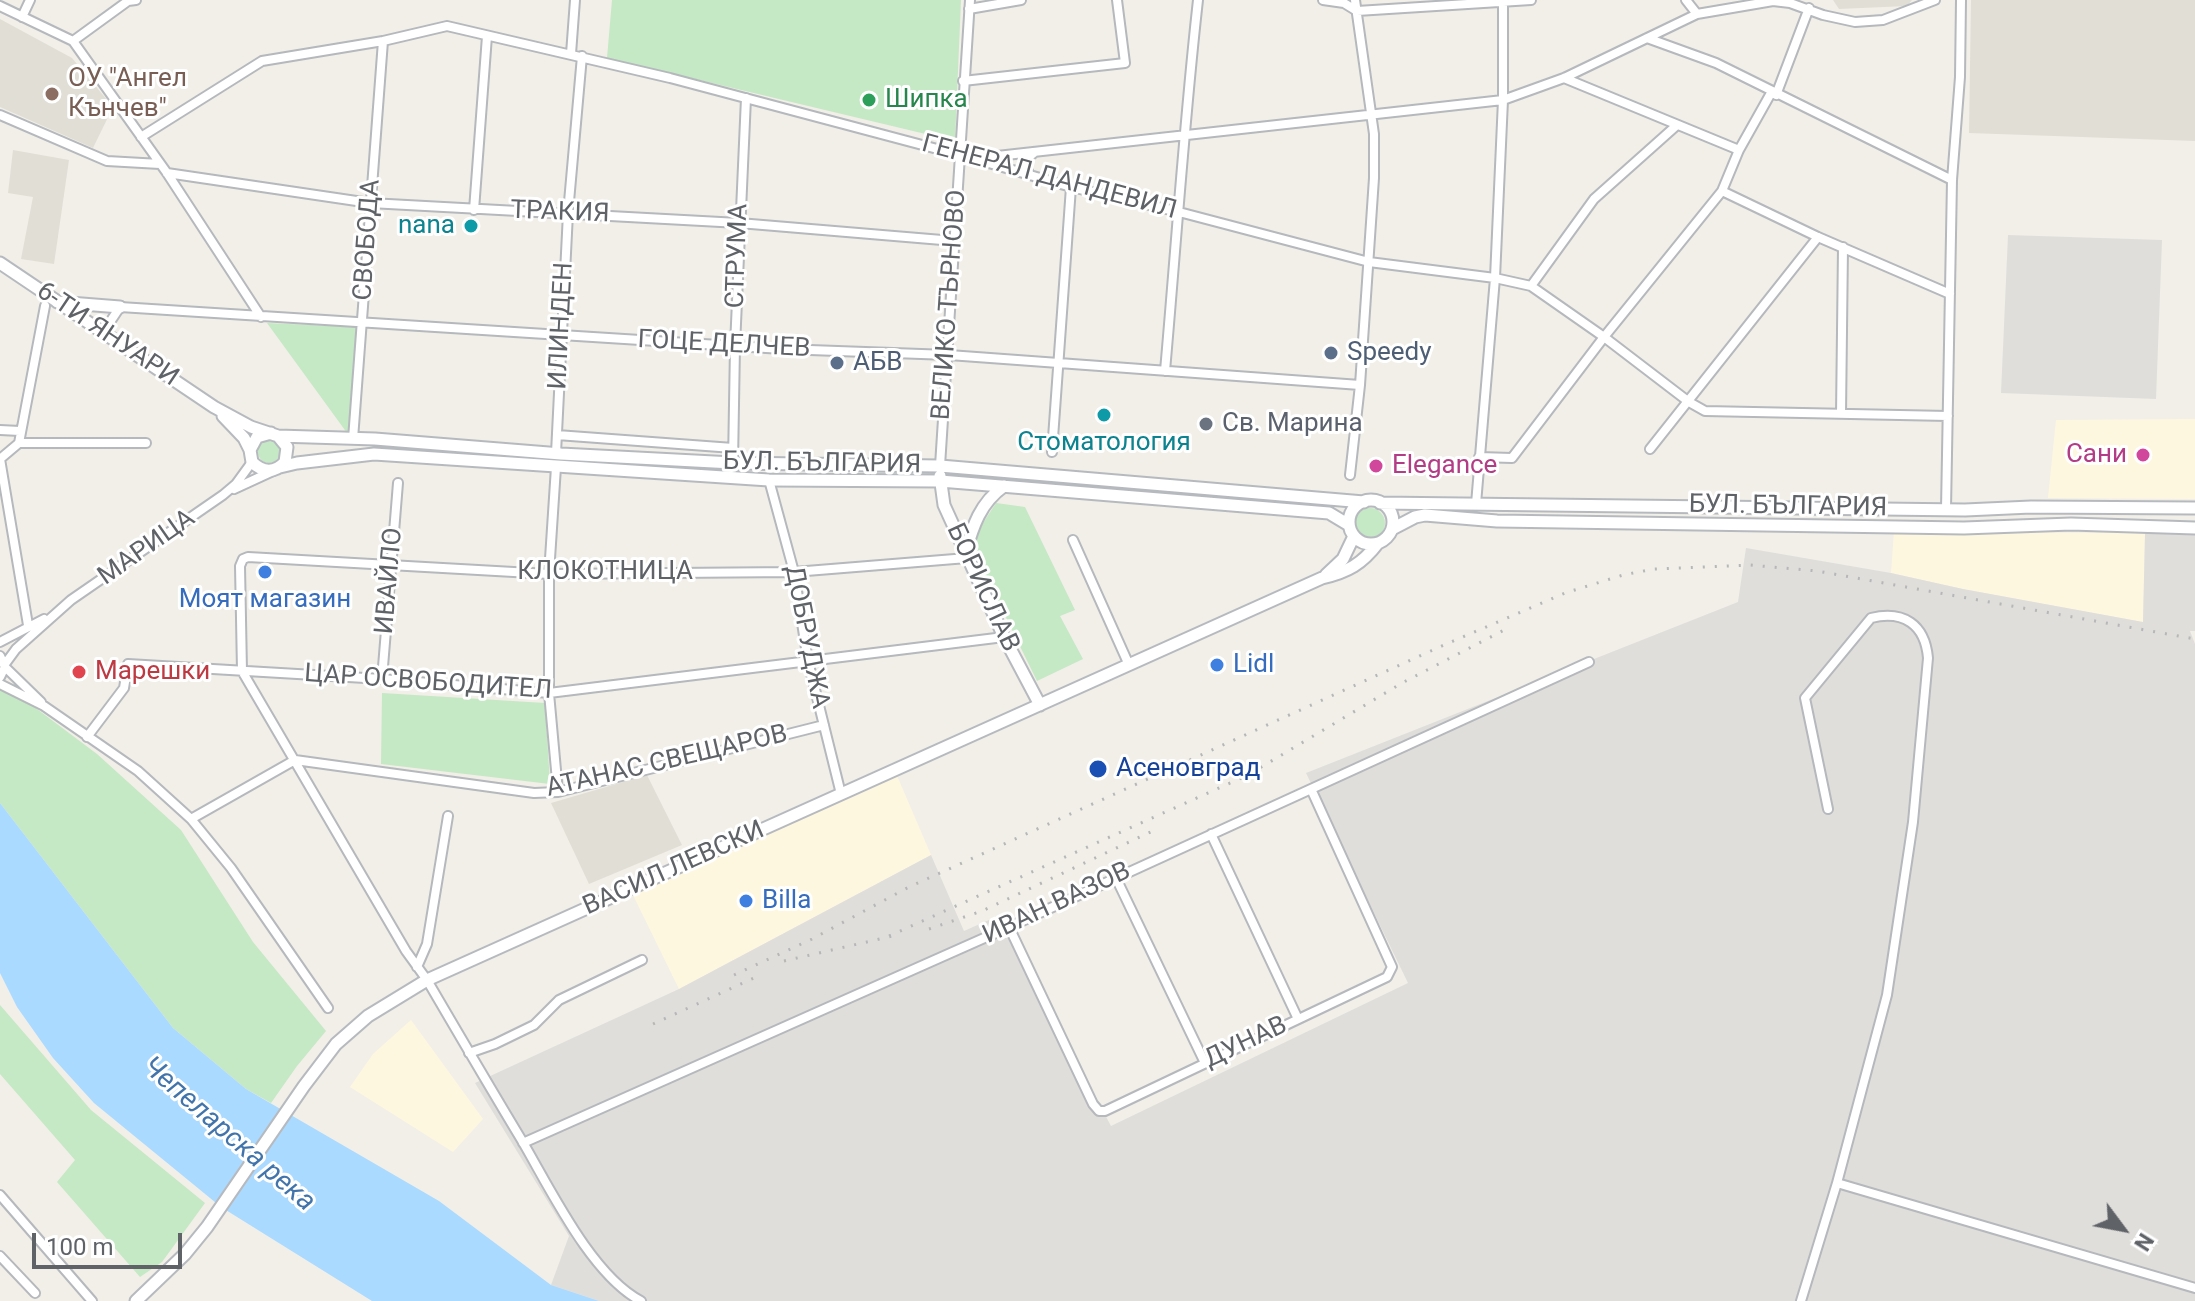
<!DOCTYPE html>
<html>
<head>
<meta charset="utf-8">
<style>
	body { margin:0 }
	#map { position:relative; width:2195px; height:1301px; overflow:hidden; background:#f1efe8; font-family:Roboto,sans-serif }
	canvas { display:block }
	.north { position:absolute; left:2083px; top:1189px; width:80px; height:80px; -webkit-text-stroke:6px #fff; paint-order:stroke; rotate:122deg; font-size:22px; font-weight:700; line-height:32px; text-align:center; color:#5f6368 }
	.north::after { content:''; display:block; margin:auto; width:28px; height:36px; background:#5f6368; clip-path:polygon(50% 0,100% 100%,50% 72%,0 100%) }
	.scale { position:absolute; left:32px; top:1233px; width:150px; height:36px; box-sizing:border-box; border:4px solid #5f6368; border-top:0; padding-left:10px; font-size:24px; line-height:28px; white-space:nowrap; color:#5f6368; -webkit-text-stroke:6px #fff; paint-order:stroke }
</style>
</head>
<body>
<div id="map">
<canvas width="2195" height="1301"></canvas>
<div class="north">N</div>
<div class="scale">100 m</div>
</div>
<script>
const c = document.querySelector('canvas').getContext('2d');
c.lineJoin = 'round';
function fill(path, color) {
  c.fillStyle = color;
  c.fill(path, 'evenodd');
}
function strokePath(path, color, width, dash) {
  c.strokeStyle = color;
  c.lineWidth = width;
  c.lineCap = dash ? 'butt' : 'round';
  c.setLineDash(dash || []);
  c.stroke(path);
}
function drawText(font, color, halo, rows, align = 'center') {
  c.font = font + ' Roboto,sans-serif';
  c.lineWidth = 6;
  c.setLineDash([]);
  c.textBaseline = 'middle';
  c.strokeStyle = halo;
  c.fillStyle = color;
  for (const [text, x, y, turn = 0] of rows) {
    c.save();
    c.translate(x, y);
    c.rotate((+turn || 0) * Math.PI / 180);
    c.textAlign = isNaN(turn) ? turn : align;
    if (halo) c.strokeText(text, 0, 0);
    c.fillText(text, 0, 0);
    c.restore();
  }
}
const commercial = new Path2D(`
	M2195 419V499L2048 498 2056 420Z
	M1894 532 2145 533 2143 622 1963 589 1891 573Z
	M895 771 931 855 679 989 633 895Z
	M411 1020 483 1119 453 1152 350 1087 373 1054Z`);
const industrial = new Path2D(`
	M2008 235 2162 240 2156 399 2001 393Z
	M2145 533 2195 535V631H2190L2195 644V1301H599L551 1285 569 1236 475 1083 679 989 931 855 964 931 998 916 1111 1126 1408 983 1306 773 1738 602 1746 548 1891 573 1963 589 2143 622Z`);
const education = new Path2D(`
	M1833 0H1912L1907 6 1839 9Z
	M1971 0H2195V141L1969 133Z
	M0 19 72 58 113 107 93 148 0 107Z
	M13 150 69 160 54 264 21 259 33 197 8 193Z
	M647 775 682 845 589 884 551 803Z`);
const green = new Path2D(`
	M612 0H961L955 141 607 58Z
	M267 323 356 327 350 437Z
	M258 452a11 11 0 1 1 22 0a11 11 0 1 1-22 0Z
	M996 503 1025 507 1075 610 1060 616 1083 659 1037 681 973 550 981 526Z
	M1355 523a15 15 0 1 1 30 0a15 15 0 1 1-30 0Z
	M0 686 17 694 97 754 181 830 253 942 326 1031 297 1066 271 1103 246 1089 173 1028 0 803Z
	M382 693 545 703 550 784 381 764Z
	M0 1005 91 1110 205 1203 162 1262 140 1277 57 1182 75 1160 0 1074Z`);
const water = new Path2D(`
	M0 803 173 1028 246 1089 439 1201 551 1285 599 1301H372L221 1207 94 1103 53 1058 17 1007 0 973Z`);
const minor = new Path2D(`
	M1323 0 1344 3 1357 11 1531 0
	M1686 0 1697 14
	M0 6 73 41 167 173 261 317
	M969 9 1021 0
	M22 17 30 0
	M1647 38 1716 63 1952 180
	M73 41 128 1 136 0
	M571 54 575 0
	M1564 78 1739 150
	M963 81 1125 63 1117 0
	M1776 95 1809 8
	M0 115 107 161 160 164
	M141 137 262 61 383 41 447 26 670 78 975 159 1071 187 1179 212 1369 262 1495 278 1531 286 1604 337 1689 402 1705 411 1948 416
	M979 158 1503 100 1564 78 1697 14 1773 1 1790 3 1823 15 1855 22 1883 20 1935 0
	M167 173 370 203 739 223 954 241
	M1030 175 1025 166 1026 159 1035 152
	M1722 191 1818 237 1950 294
	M474 210 487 36
	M1531 286 1594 199 1677 125
	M102 334 120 307 782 349 949 355 1360 385
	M1165 371C1176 247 1184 124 1198 0
	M1841 414 1843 247
	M0 430 20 431
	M557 435 733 448
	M353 439 383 41
	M19 443H146
	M1650 449 1818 237
	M1052 452 1071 187
	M556 453 568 213 582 56
	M1479 457 1512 458 1604 337 1722 191 1739 150 1771 93
	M0 459 28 625
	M0 459 19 443 45 306
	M733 463 735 346 746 98
	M940 466 970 0
	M556 467 549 574V693L558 792
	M1350 475 1360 385 1374 178V134L1355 0
	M769 480 794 572 808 661 841 794
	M234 489 273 471
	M1476 504 1495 278 1503 100V1
	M1946 509 1952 180 1960 77 1961 0
	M1073 540 1129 665
	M0 642 44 619
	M0 656 5 667 0 677
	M5 664 16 649 71 600 223 495 236 484 252 462
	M5 667 41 702
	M382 679 398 483
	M0 684 44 706 138 771 191 819 231 868 328 1008
	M87 737 124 688 128 664 382 679 549 693 1004 637
	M191 819 295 760 534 793 558 792 824 725
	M1211 834 1298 1019
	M1116 878 1205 1063
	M1009 927 1093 1104 1099 1111H1105L1387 977 1392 967 1311 789
	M417 967 427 944 448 816
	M469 1053 495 1044 534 1025 559 1000 642 960
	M523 1143 1009 927 1589 662
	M1837 1183 2195 1288
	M0 1195 92 1301
	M0 1256 35 1293
	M641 1301C591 1275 550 1188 521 1139 489 1086 458 1033 427 980L406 951 242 671 240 566 243 559 248 557 549 574 794 572 967 558
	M1801 1301 1837 1183 1887 995 1913 822 1928 658C1925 624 1903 610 1871 618L1805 698 1828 809`);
const secondary = new Path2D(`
	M0 263 214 407 251 427 278 436 287 447 285 462C275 473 263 473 252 462L250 450 257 437 271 433
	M57 302 120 307
	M223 416 244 438 250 450
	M278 436 375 439 561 454 733 463 940 466 1364 502
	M280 467 297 463 374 454 769 480 940 481 1329 513 1349 525
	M940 476 944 505 1004 637 1040 705
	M1349 522a22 22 0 1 1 44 0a22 22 0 1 1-44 0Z
	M1380 503 1965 510 2031 507 2195 508
	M1392 529 1415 517 1425 515 1497 521 1964 528 2071 524 2195 528
	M965 553C973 526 980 503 1004 486
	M1326 575 1343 559 1354 536
	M136 1301 185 1254 207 1227 304 1086 336 1044 368 1016 427 980 1322 578C1348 572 1362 564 1378 543`);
const rail = new Path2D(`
	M929 929 982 911 1159 828
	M889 936 1248 775 1402 683 1508 628
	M784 961 897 935
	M734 975 812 939 909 887 1444 645 1565 593 1623 575 1654 569 1750 565 1817 571 2195 639
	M653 1024 754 978`);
const markers = [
	[52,94,8,"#8d6e63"],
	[869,100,8,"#2e9e5b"],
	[471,226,8,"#0f9aa8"],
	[1331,353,8,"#5c6f8a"],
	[837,363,8,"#5c6f8a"],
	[1104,415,8,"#0f9aa8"],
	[1206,424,8,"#6b7280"],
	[2143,455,8,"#d1479c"],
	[1376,466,8,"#d1479c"],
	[265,572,8,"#3f7fe0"],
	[1217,665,8,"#3f7fe0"],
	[79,672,8,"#e0444e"],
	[1098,769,10,"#1a4fb4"],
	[746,901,8,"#3f7fe0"]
];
const educationNames = [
	["ОУ \"Ангел",68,79],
	["Кънчев\"",68,109]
];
const leisureNames = [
	["Шипка",885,100]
];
const streetNames = [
	["ГЕНЕРАЛ ДАНДЕВИЛ",1049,178,15],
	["ТРАКИЯ",560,213,2],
	["СВОБОДА",368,240,-86],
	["СТРУМА",738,256,-88],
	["ВЕЛИКО ТЪРНОВО",950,305,-86],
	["ИЛИНДЕН",562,326,-87],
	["6-ТИ ЯНУАРИ",107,335,34],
	["ГОЦЕ ДЕЛЧЕВ",724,345,3],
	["БУЛ. БЪЛГАРИЯ",822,464,1],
	["БУЛ. БЪЛГАРИЯ",1788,507,1],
	["МАРИЦА",147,548,-35],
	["КЛОКОТНИЦА",605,572],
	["ИВАЙЛО",390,581,-85],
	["БОРИСЛАВ",982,588,65],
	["ДОБРУДЖА",806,637,79],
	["ЦАР ОСВОБОДИТЕЛ",428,683,4],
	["АТАНАС СВЕЩАРОВ",667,762,-13],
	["ВАСИЛ ЛЕВСКИ",674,869,-24],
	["ИВАН ВАЗОВ",1057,904,-25],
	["ДУНАВ",1246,1043,-25]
];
const cultureNames = [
	["nana",455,226],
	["Стоматология",1104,443,"center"]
];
const serviceNames = [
	["Speedy",1347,353],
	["АБВ",853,363]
];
const worshipNames = [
	["Св. Марина",1222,424]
];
const hotelNames = [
	["Сани",2127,455],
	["Elegance",1392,466,"left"]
];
const shopNames = [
	["Моят магазин",265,600,"center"],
	["Lidl",1233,665],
	["Billa",762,901]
];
const healthNames = [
	["Марешки",95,672]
];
const transitNames = [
	["Асеновград",1116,769]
];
const waterNames = [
	["Чепеларска река",228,1135,41]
];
fill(commercial, '#fef7e0');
fill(industrial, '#e0deda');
fill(education, '#e1ded6');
fill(green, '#c5e8c5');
fill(water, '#aadaff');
strokePath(minor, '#b5b8bc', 12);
strokePath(secondary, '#b6babf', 15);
strokePath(minor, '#fff', 8);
strokePath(secondary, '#fff', 11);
strokePath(rail, '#b6b7b8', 3, [2, 10]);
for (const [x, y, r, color] of markers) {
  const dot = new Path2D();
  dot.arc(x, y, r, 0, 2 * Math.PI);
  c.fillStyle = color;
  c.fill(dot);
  strokePath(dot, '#fff', 3);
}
drawText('26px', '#785e54', '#fff', educationNames, 'left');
drawText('26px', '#27864d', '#fff', leisureNames, 'left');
drawText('26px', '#5f6368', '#fff', streetNames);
drawText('26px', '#0d838f', '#fff', cultureNames, 'right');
drawText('26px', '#4e5e75', '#fff', serviceNames, 'left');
drawText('26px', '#5b616d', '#fff', worshipNames, 'left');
drawText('26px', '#b23c85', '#fff', hotelNames, 'right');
drawText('26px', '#366cbe', '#fff', shopNames, 'left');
drawText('26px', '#be3a42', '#fff', healthNames, 'left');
drawText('26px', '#164399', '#fff', transitNames, 'left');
drawText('italic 28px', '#4174aa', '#fff', waterNames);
</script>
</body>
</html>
